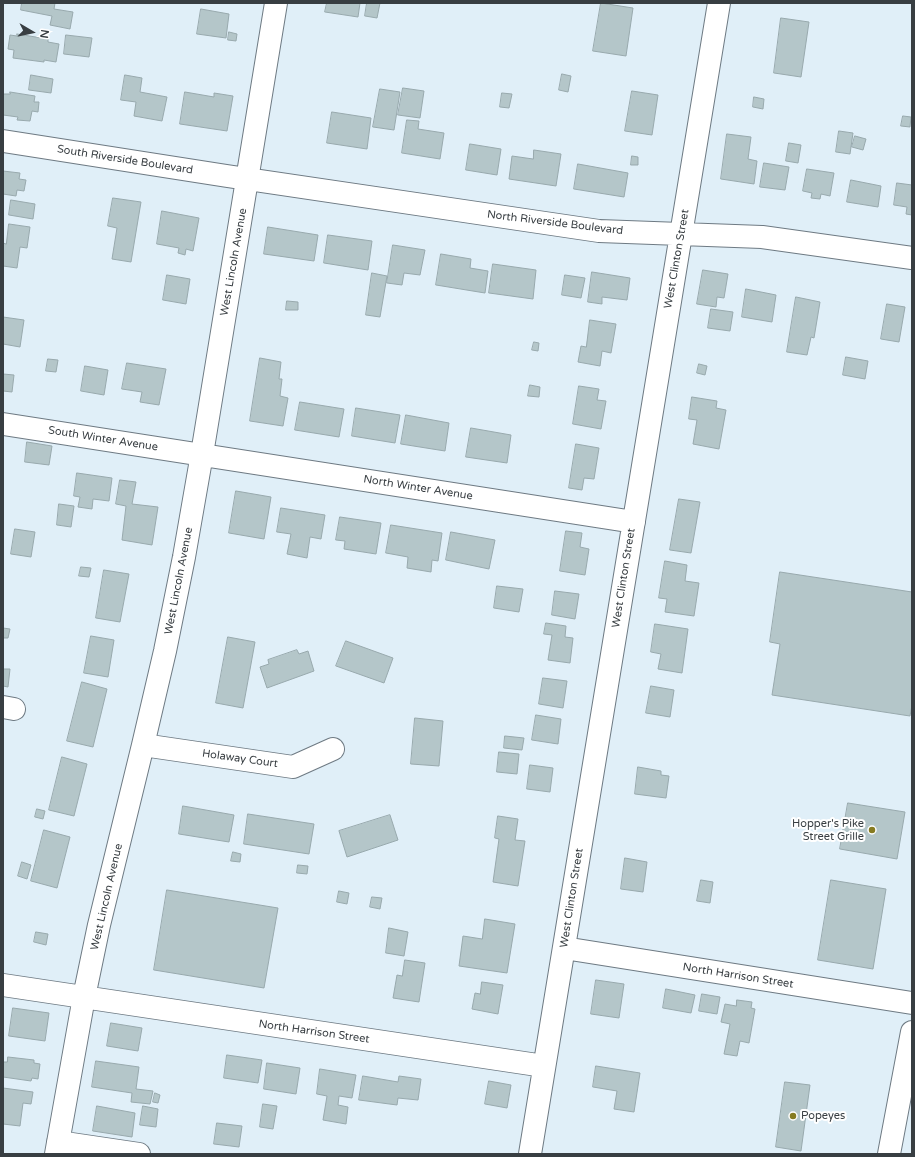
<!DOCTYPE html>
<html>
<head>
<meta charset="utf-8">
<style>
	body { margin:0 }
	#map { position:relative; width:915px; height:1157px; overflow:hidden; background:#e0eff8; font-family:"Varela Round",sans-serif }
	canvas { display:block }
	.frame { position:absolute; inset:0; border:4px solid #383e42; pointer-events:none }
	.north { position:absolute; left:12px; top:12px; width:40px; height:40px; -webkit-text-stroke:3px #fff; paint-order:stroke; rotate:99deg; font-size:11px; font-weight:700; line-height:16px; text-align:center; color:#383e42 }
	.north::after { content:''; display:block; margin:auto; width:14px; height:18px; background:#383e42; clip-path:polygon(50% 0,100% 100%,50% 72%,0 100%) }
</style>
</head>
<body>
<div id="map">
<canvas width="915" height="1157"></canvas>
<div class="frame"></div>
<div class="north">N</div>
</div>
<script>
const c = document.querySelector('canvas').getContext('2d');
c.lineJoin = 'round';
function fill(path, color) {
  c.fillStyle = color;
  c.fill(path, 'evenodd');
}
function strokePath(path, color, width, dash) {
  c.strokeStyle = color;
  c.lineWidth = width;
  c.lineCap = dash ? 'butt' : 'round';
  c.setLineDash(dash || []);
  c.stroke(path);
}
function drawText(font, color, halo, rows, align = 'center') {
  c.font = font + ' "Varela Round",sans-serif';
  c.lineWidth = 4;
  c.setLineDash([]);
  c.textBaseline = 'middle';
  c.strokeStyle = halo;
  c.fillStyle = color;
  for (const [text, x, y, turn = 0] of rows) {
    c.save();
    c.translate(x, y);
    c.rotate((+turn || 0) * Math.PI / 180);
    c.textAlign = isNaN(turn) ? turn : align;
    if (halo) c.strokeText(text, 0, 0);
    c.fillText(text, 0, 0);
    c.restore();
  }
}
const building = new Path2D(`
	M22 3H55L54 9 73 12 70 29 50 25 52 16 21 10Z
	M327 3H360L358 17 325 12Z
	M367 3H380L377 18 365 16Z
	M601 3 633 8 626 56 593 51Z
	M201 9 229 14 226 38 197 34Z
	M781 18 809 22 801 77 774 73Z
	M229 32 237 34 236 41 228 40Z
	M17 34 48 39V42L59 44 56 62 44 60V62L13 58 14 50 8 49 10 35 17 36Z
	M66 35 92 38 89 57 64 54Z
	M562 74 571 76 568 92 559 90Z
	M31 75 53 79 51 93 29 90Z
	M125 75 142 78 140 92 167 97 162 121 134 116 136 102 121 100Z
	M403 88 424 91 420 118 398 115Z
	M380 89 400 92 394 130 373 127Z
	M632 91 658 95 652 135 625 131Z
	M10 92 35 96 34 102H39L38 112 32 111 30 121 17 120 18 117 3 115V94H10Z
	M185 92 214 97V93L233 96 227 131 180 124Z
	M502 93 512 94 509 108 500 107Z
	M754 97 764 99 763 109 753 107Z
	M332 112 371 118 367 149 327 143Z
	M903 116 911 117 910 127 901 126Z
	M407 120 419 121 418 129 444 133 440 159 402 153Z
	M839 131 853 133 850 154 836 152Z
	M727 134 751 137 748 159 757 161 754 184 721 179Z
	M855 136 866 139 863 150 852 147Z
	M789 143 801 145 798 163 786 161Z
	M470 144 501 149 497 175 466 170Z
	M534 150 561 154 556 186 509 179 512 156 533 159Z
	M632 156 638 157V165H631Z
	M764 163 789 167 785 190 760 187Z
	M578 164 628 173 624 197 574 189Z
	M807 169 834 173 830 196 821 194 820 199 811 198 812 193 803 191Z
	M3 171 20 173 19 179 26 180 24 191 17 190 16 196 3 194Z
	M851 180 881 186 878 207 847 202Z
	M897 183 912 185V215L906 214 907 207 894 205Z
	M113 198 141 202 131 262 112 259 117 228 108 226Z
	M11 200 35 204 33 219 9 215Z
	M162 211 199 218 193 251 186 249 185 255 178 253 179 248 157 244Z
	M9 224 30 227 27 248 20 247 17 268 3 266V243L6 244Z
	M268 227 318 235 314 261 264 254Z
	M328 235 372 241 368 270 324 263Z
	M393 245 425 250 420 275 404 273 402 285 387 283Z
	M441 254 471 259 470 268 488 271 485 293 436 285Z
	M493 264 536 270 533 299 489 293Z
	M703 270 728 274 724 298 717 297 716 307 697 304Z
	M592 272 630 278 627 300 602 297V304L588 302Z
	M372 273 387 276 380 317 366 315Z
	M167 275 190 279 186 304 163 300Z
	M565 275 585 278 581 298 562 295Z
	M746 289 776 295 772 322 742 317Z
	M796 297 820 302 814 338 811 337 807 355 787 352Z
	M287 301 298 302V310H286Z
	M887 304 905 307 899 342 881 339Z
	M711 309 733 312 730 331 708 328Z
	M3 317 24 320 20 347 3 344Z
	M590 320 616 324 611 353 602 351 600 366 578 362 581 346 586 347Z
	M534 342 539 343 538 351 532 350Z
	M846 357 868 361 865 379 843 375Z
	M260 358 281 362 279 379H282L280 396 288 398 283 426 250 421Z
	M48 359 58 360 56 372 46 371Z
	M127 363 166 369 159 405 140 402 142 392 122 389Z
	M699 364 707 366 705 375 697 373Z
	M85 366 108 370 104 395 81 391Z
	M3 374 14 375 12 392 3 391Z
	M530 385 540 387 539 397 528 396Z
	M579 386 599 389 597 400 606 401 601 429 573 424Z
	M692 397 717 401 716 408 726 410 719 449 693 444 697 420 689 419Z
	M300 402 344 409 339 437 295 430Z
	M356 408 400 415 395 443 352 436Z
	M406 415 449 423 445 451 401 444Z
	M471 428 511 435 507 463 466 457Z
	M27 442 52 446 49 465 25 462Z
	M576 444 599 448 594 479 584 478 582 490 569 488Z
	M77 473 112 478 109 501 93 499 92 509 78 507 80 497 74 496Z
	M120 480 136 482 132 504 158 507 152 545 122 540 126 506 116 504Z
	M236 491 271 497 264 539 229 533Z
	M679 499 700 502 691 553 670 550Z
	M59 504 74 506 71 527 57 525Z
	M281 508 325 515 321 539 310 537 307 558 287 554 291 534 277 532Z
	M340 517 381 523 376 554 344 549 345 541 336 540Z
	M391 525 442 533 438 561 432 560 431 572 407 568 408 557 386 553Z
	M15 529 35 532 31 557 11 554Z
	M566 531 582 533 580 547 589 549 585 575 560 571Z
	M451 532 495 540 489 569 446 560Z
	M665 561 687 565 685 581 699 583 694 616 665 612 667 599 659 598Z
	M81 567 91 568 89 577 79 576Z
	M104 570 129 574 120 622 96 618Z
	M780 572 912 592V705L910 716 772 695 780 644 770 642Z
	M497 586 523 589 519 612 494 608Z
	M555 591 579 594 575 619 552 615Z
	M546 623 566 626 565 637 573 638 570 663 548 660 552 635 544 634Z
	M655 624 688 629 682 673 658 669 661 654 651 652Z
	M3 628 10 629 8 638H3Z
	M91 636 114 640 108 677 84 673Z
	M228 637 255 642 243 708 216 703Z
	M346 641 393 658 384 683 336 666Z
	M297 650 299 654 308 651 314 671 267 688 260 667 269 664 268 660Z
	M3 669H10L8 687 3 686Z
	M543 678 567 681 563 708 539 704Z
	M82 682 107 689 93 747 67 741Z
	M651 686 674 690 670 717 646 713Z
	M536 715 561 719 558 744 532 740Z
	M415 718 443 721 439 766 411 764Z
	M505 736 524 738 522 750 504 748Z
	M499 752 519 754 517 774 497 772Z
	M62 757 87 764 74 816 49 810Z
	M530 765 553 768 550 792 527 789Z
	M638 767 661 771V775L669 776 666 798 635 794Z
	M848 803 905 812 897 859 840 849Z
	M183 806 234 815 229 842 179 834Z
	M37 809 45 811 43 819 35 817Z
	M248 814 314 824 309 854 244 844Z
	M390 815 398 840 347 857 339 831Z
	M498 816 518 819 515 840 525 841 518 886 493 882 499 839 495 838Z
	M44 830 70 837 57 888 31 881Z
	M233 852 241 854 240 862 231 861Z
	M625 858 647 862 643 892 621 889Z
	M22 862 31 865 27 879 18 876Z
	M298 865 308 866 307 874 297 873Z
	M701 880 713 882 710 903 697 901Z
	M831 880 886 889 873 969 818 960Z
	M167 890 278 908 264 988 154 970Z
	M339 891 349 893 347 904 337 902Z
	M372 897 382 898 380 909 370 907Z
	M485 919 515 924 507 973 459 966 463 936 482 939Z
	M389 928 408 932 404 956 386 953Z
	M36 932 48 934 46 945 34 942Z
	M405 960 425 963 419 1002 393 998 397 975 402 976Z
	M596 980 624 984 619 1018 591 1014Z
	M482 982 503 985 498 1014 472 1009 475 993 480 994Z
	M666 989 695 995 691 1013 663 1008Z
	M702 994 720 997 717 1014 699 1011Z
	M737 1000 752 1002 751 1008 755 1009 749 1043 740 1041 737 1056 724 1054 730 1024 721 1022 725 1004 736 1006Z
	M13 1008 49 1013 45 1041 9 1036Z
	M111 1023 142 1028 138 1051 107 1046Z
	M227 1055 262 1060 258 1083 224 1078Z
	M8 1057 34 1060V1063L40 1064 38 1079 32 1078 31 1081 3 1077V1062H7Z
	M96 1061 139 1067 136 1089 153 1091 150 1104 131 1102 132 1093 92 1087Z
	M267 1063 300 1068 296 1094 264 1089Z
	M596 1066 640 1073 634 1112 614 1109 617 1091 593 1087Z
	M320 1069 356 1075 352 1098 339 1096 338 1105 348 1107 346 1124 323 1120 327 1096 317 1094Z
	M363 1076 398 1082 399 1076 421 1079 418 1100 398 1098 397 1105 359 1100Z
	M489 1081 511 1085 507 1108 485 1104Z
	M785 1082 810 1085 801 1151 776 1147Z
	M3 1088 33 1092 31 1104 23 1103 20 1126 3 1124Z
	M155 1093 160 1095 158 1103 153 1102Z
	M263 1104 277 1106 273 1129 260 1127Z
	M97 1106 135 1113 132 1137 93 1131Z
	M143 1106 158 1109 156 1127 140 1125Z
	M217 1123 242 1126 239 1147 214 1144Z`);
const minor = new Path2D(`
	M3 141 227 176 599 231 762 237 912 258
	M3 424 634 522
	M3 707 14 709
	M143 745 293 767 333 749
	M564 948 912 1003
	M3 985 544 1066
	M58 1142 139 1154
	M56 1154 84 997 99 925 143 745 165 651 184 557 202 454 276 3
	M530 1154 719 3`);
const highway = new Path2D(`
	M889 1154 912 1032`);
const markers = [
	[872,830,4,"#867b21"],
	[793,1116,4,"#867b21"]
];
const streetNames = [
	["South Riverside Boulevard",125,160,9],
	["North Riverside Boulevard",555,223,7],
	["West Clinton Street",677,259,-80],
	["West Lincoln Avenue",234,262,-80],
	["South Winter Avenue",103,439,9],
	["North Winter Avenue",418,488,9],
	["West Clinton Street",624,578,-81],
	["West Lincoln Avenue",179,581,-79],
	["Holaway Court",240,759,8],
	["West Lincoln Avenue",107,897,-77],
	["West Clinton Street",572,898,-81],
	["North Harrison Street",738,976,9],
	["North Harrison Street",314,1032,8]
];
const poiNames = [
	["Hopper's Pike",864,824],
	["Street Grille",864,837],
	["Popeyes",801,1116,"left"]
];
fill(building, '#b4c6c9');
strokePath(building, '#98a9ad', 1);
strokePath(minor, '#6e7a83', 24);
strokePath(highway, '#6e7a83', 24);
strokePath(minor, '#fff', 22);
strokePath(highway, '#fff', 22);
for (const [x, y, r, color] of markers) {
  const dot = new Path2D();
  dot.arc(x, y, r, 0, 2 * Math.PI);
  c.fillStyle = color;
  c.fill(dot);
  strokePath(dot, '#fff', 1.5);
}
drawText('11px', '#383e42', '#fff', streetNames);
drawText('11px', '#383e42', '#fff', poiNames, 'right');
</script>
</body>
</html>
